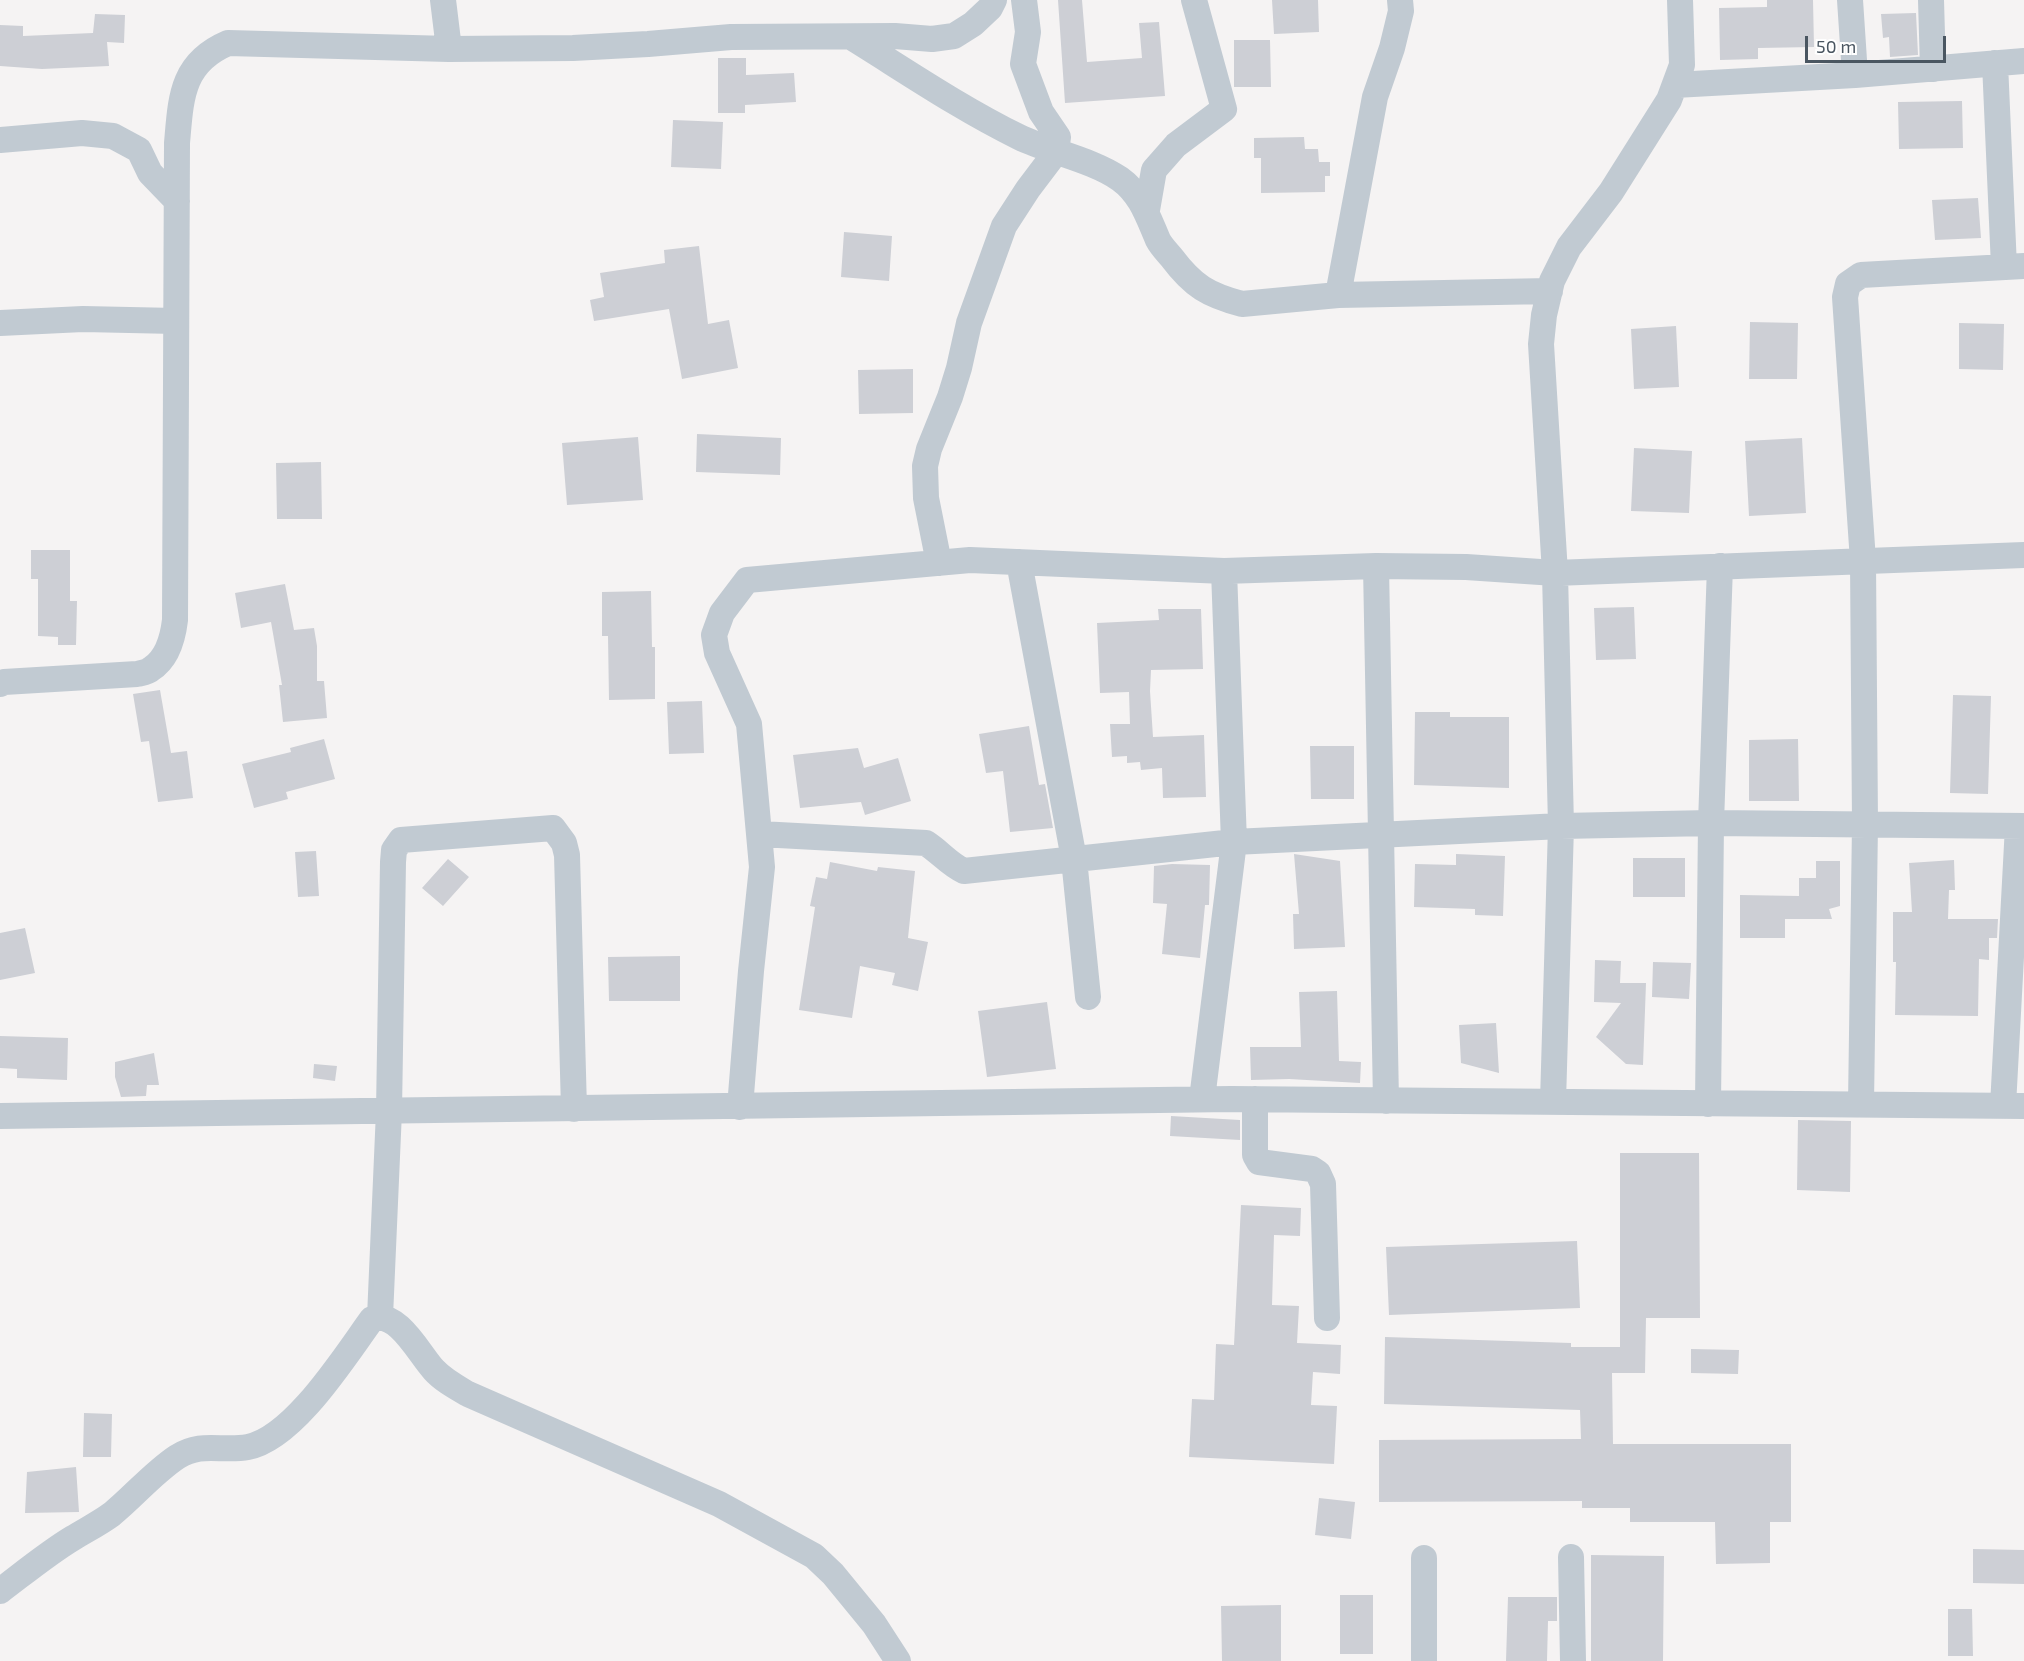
<!DOCTYPE html>
<html>
<head>
<meta charset="utf-8">
<style>
	body { margin:0 }
	#map { position:relative; width:2024px; height:1661px; overflow:hidden; background:#f5f3f3; font-family:"Exo 2",sans-serif }
	canvas { display:block }
	.scale { position:absolute; left:1805px; top:36px; width:141px; height:27px; box-sizing:border-box; border:3px solid #4a5661; border-top:0; padding-left:8px; font-size:18px; line-height:21px; white-space:nowrap; color:#4a5661; -webkit-text-stroke:4px #fff; paint-order:stroke }
</style>
</head>
<body>
<div id="map">
<canvas width="2024" height="1661"></canvas>
<div class="scale">50 m</div>
</div>
<script>
const c = document.querySelector('canvas').getContext('2d');
c.lineJoin = 'round';
function fill(path, color) {
  c.fillStyle = color;
  c.fill(path, 'evenodd');
}
function strokePath(path, color, width, dash) {
  c.strokeStyle = color;
  c.lineWidth = width;
  c.lineCap = dash ? 'butt' : 'round';
  c.setLineDash(dash || []);
  c.stroke(path);
}
const building = new Path2D(`
	M1058 0H1082L1087 62 1142 58 1139 23 1159 22 1165 96 1065 103Z
	M1272 0H1318L1319 32 1274 34Z
	M1767 0H1813L1814 47 1758 48V59L1720 60 1719 8 1767 7Z
	M1916 13 1918 55 1890 57 1889 37 1883 38 1881 14Z
	M95 14 125 15 124 43 107 42 109 66 42 69 0 66V25L23 26V36L93 33Z
	M1234 40H1270L1271 87H1234Z
	M718 58H746V75L794 73 796 102 745 105V113H718Z
	M1962 101 1963 148 1899 149 1898 102Z
	M673 120 723 122 721 169 671 167Z
	M1304 137 1305 149H1318L1319 162H1330V176H1325V192L1261 193V158H1254V138Z
	M1978 198 1981 238 1935 240 1932 200Z
	M844 232 892 236 889 281 841 277Z
	M699 246 708 324 729 320 738 368 682 379 669 309 594 321 590 300 604 297 600 273 665 263 664 250Z
	M1750 322 1798 323 1797 379H1749Z
	M1959 323 2004 324 2003 370 1959 369Z
	M1676 326 1679 387 1634 389 1631 329Z
	M913 369V413L859 414 858 370Z
	M697 434 781 438 780 475 696 472Z
	M638 437 643 500 567 505 562 443Z
	M1802 438 1806 513 1749 516 1745 441Z
	M1634 448 1692 451 1689 513 1631 511Z
	M321 462 322 519H277L276 463Z
	M31 550H70V601H77L76 645H58V637L38 636V579H31Z
	M285 584 294 630 314 628 317 646V681H324L327 718 283 722 279 685H282L271 622 241 628 235 593Z
	M651 591 652 647H655V699L609 700 608 636H602V592Z
	M1634 607 1636 659 1596 660 1594 608Z
	M1158 609H1201L1203 669 1151 670 1150 691 1153 737 1204 735 1206 797 1163 798 1162 768 1141 770 1140 762 1127 763V756L1112 757 1110 724H1130L1129 692 1100 693 1097 623 1159 620Z
	M160 690 171 753 187 751 193 798 158 802 149 741 141 742 133 694Z
	M1953 695 1991 696 1988 794 1950 793Z
	M702 701 704 753 669 754 667 702Z
	M1415 712H1450V717H1509V788L1414 785Z
	M1029 726 1039 785 1045 784 1053 828 1010 832 1003 771 986 773 979 734Z
	M324 739 335 779 286 792 288 799 254 808 242 764 291 752 290 748Z
	M1798 739 1799 801H1749V740Z
	M1310 746H1354V799H1311Z
	M858 748 864 768 898 758 911 801 865 815 861 802 800 808 793 755Z
	M316 851 319 896 298 897 295 852Z
	M1294 854 1340 861 1345 947 1294 949 1293 914H1299Z
	M1456 854 1505 856 1503 916 1475 915V909L1414 907 1415 864 1456 865Z
	M1633 858H1685V897H1633Z
	M448 859 469 877 443 906 422 888Z
	M1954 860 1955 890H1949L1948 919H1998L1997 938H1989V960L1979 959 1978 1016 1895 1015 1896 962H1893V912H1912L1909 863Z
	M1816 861H1840V906L1829 909 1832 919H1785V938H1740V895L1799 896V878H1816Z
	M830 862 877 871 878 867 915 871 908 938 928 942 918 991 892 985 895 973 860 966 852 1018 799 1010 815 907 810 906 816 877 827 879Z
	M1172 864 1210 865 1209 905H1205L1200 958 1162 954 1167 904 1153 903 1154 866Z
	M25 928 35 973 0 980V933Z
	M680 956V1001H609L608 957Z
	M1595 960 1621 961 1620 983H1646L1643 1065 1626 1064 1596 1037 1621 1003 1594 1002Z
	M1653 962 1691 963 1689 999 1652 997Z
	M1337 991 1339 1061 1361 1062 1360 1083 1289 1079 1251 1080 1250 1047H1301L1299 992Z
	M1047 1002 1056 1069 987 1077 978 1011Z
	M1496 1023 1499 1073 1461 1063 1459 1025Z
	M0 1036 68 1038 67 1080 17 1078V1069L0 1068Z
	M154 1053 159 1085H147L146 1096 121 1097 115 1077V1062Z
	M314 1064 337 1066 335 1081 313 1078Z
	M1171 1116 1240 1120V1140L1170 1136Z
	M1798 1120 1851 1121 1850 1192 1797 1190Z
	M1620 1153H1699L1700 1318H1646L1645 1373H1612L1613 1444H1791V1522H1770V1563L1716 1564 1715 1522H1630V1508H1582V1501L1379 1502V1440L1581 1439 1580 1410 1384 1404 1385 1337 1571 1343V1347H1620Z
	M1241 1205 1301 1208 1300 1236 1274 1235 1272 1305 1299 1306 1297 1343 1341 1345 1340 1374 1313 1372 1311 1405 1337 1406 1334 1464 1189 1457 1192 1399 1214 1400 1216 1344 1234 1345Z
	M1577 1241 1580 1308 1389 1315 1386 1247Z
	M1691 1349 1739 1350 1738 1374 1691 1373Z
	M84 1413 112 1414 111 1457H83Z
	M76 1467 79 1512 25 1513 27 1472Z
	M1319 1498 1355 1502 1351 1539 1315 1535Z
	M1973 1549 2024 1550V1584L1973 1583Z
	M1591 1555 1664 1556 1663 1661H1591Z
	M1340 1595H1373V1654H1340Z
	M1508 1597H1557V1621H1548L1547 1661H1506Z
	M1281 1605V1661H1222L1221 1606Z
	M1948 1609H1972L1973 1656H1948Z`);
const minor = new Path2D(`
	M443 0 449 49
	M1850 0 1855 75 2024 61
	M1931 0 1933 69
	M851 37C906 71 960 108 1019 137 1050 152 1093 160 1120 179 1141 194 1148 217 1158 240 1161 246 1167 252 1172 258 1193 286 1208 295 1242 304L1338 295 1550 291
	M1995 63 2004 267
	M1675 85 1855 75
	M0 140 82 133 113 136 139 150 150 173 177 201
	M1147 210 1154 170 1176 145 1224 109 1194 0
	M1338 295 1375 97 1392 48 1401 11 1400 0
	M0 323 83 319 176 321
	M1019 562 1074 859 1088 997
	M939 563 926 498 925 466 929 449 950 397 959 368 969 323 1004 226 1028 189 1056 152 1058 137 1041 112 1023 64 1028 32 1024 0
	M1376 566 1386 1101
	M0 684 4 682 137 674C141 673 148 672 151 669 167 659 173 637 175 620L177 143C181 98 181 63 228 43L449 49 573 48 648 44 731 37 895 36 932 39 954 36 973 24 990 8 994 0
	M760 834 926 843C940 852 950 865 964 871L1234 842 1561 826 1711 823 2024 826
	M1202 1099 1234 842 1224 571
	M1255 1099V1155L1259 1162 1312 1169 1318 1173 1323 1184 1327 1318
	M1553 1102 1561 826 1555 573 1541 344 1544 315 1552 281 1569 247 1611 192 1669 100 1682 65 1680 0
	M1708 1104 1711 823 1720 566
	M1861 1104 1865 824 1863 561 1845 297 1848 284 1861 275 2024 266
	M2003 1106 2018 826
	M740 1107 751 971 762 867 749 724 717 653 714 635 722 613 747 580 970 560 1224 571 1376 566 1466 567 1555 573 2024 555
	M0 1116 1231 1099 2024 1106
	M380 1317 389 1111 393 862 394 850 401 840 553 828 564 843 567 855 574 1109
	M1571 1557 1573 1661
	M0 1591C24 1573 48 1553 73 1538 86 1530 100 1523 112 1514 134 1496 153 1473 177 1457 202 1441 221 1452 248 1447 294 1438 345 1356 372 1319 398 1310 419 1354 434 1370 443 1380 456 1387 468 1394L719 1504 814 1556 833 1574 874 1624 898 1661
	M1424 1661V1558`);
fill(building, '#cdcfd5');
strokePath(minor, '#c1cad2', 26);
</script>
</body>
</html>
